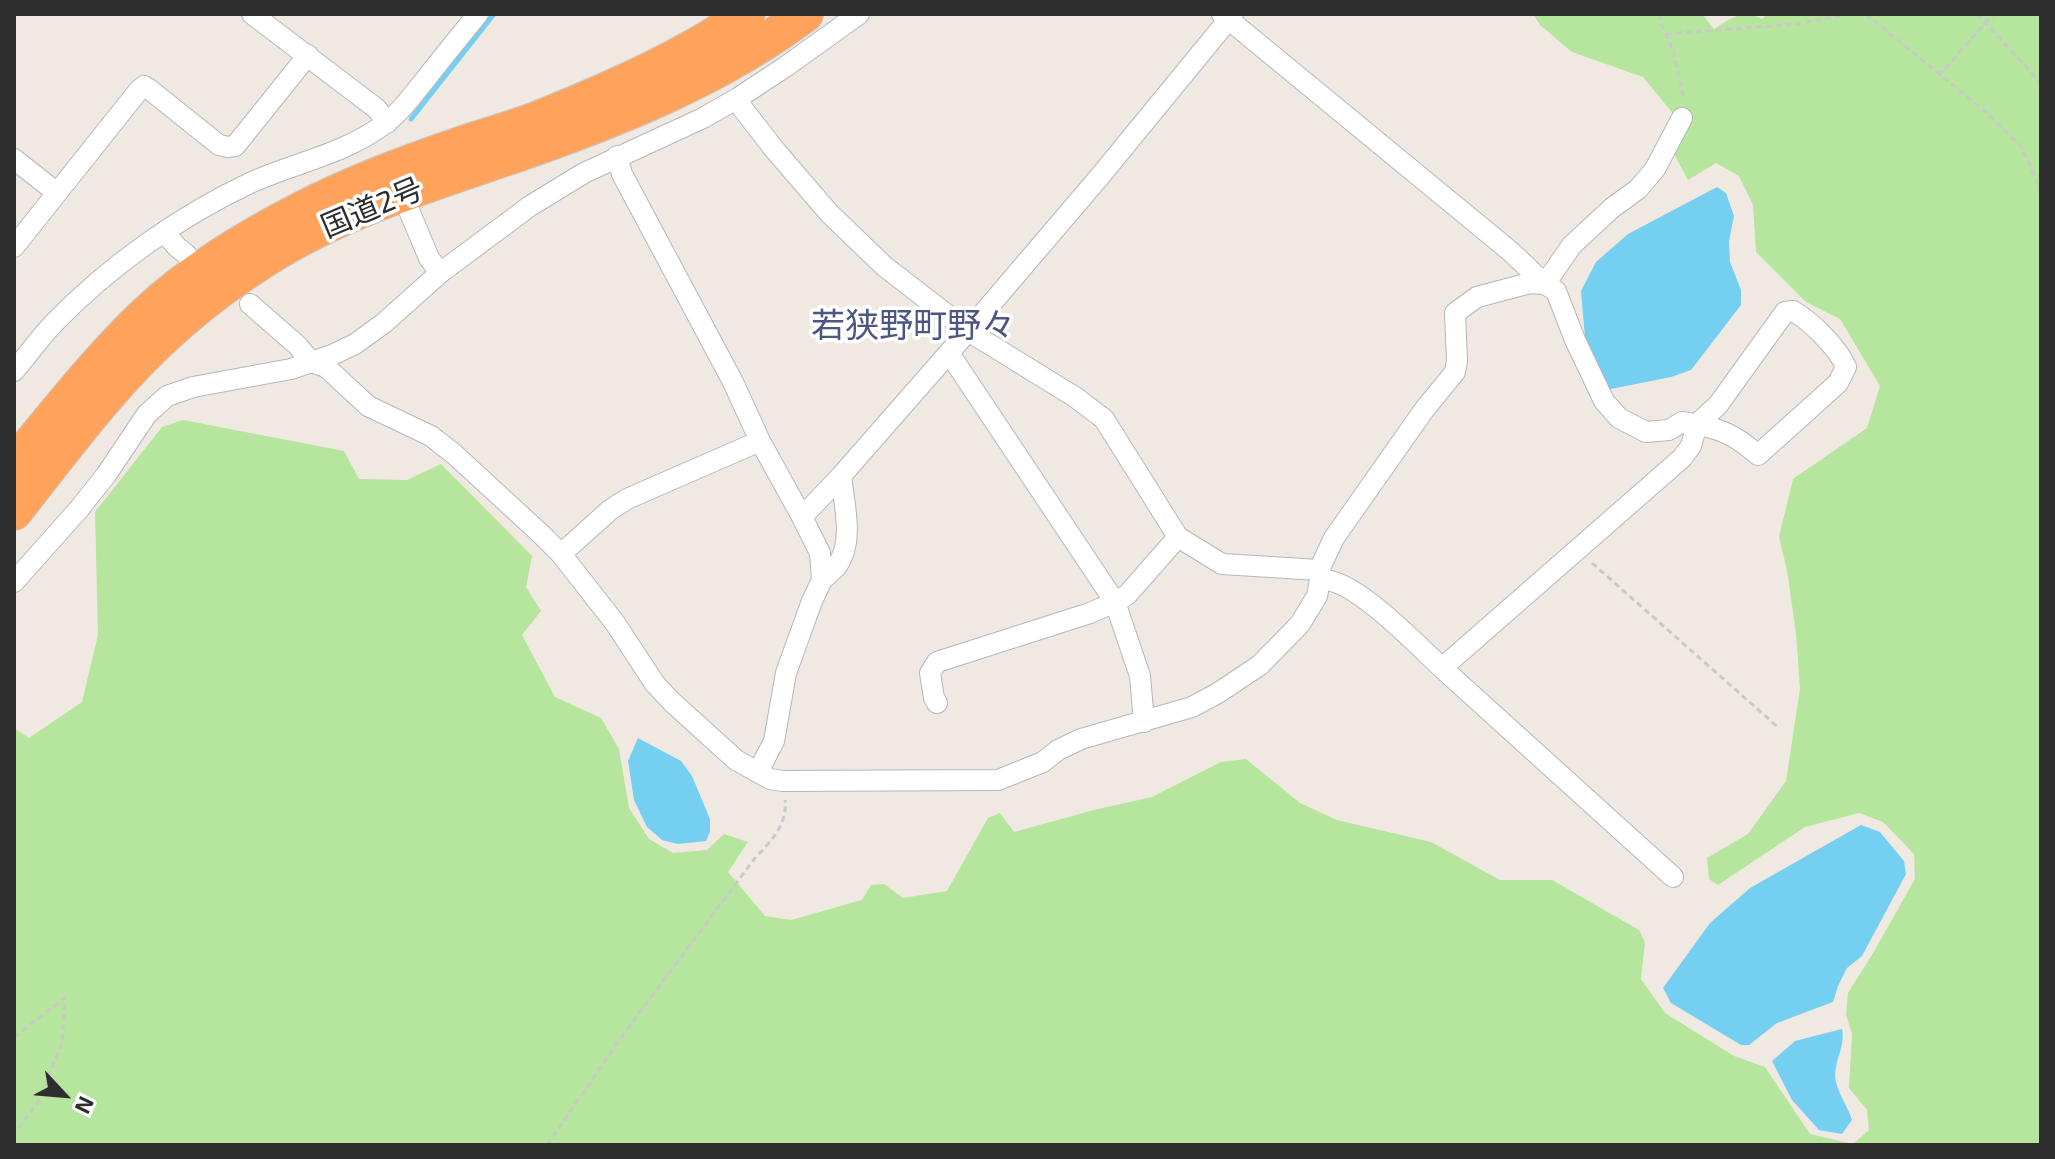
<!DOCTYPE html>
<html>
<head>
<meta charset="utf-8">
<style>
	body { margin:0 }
	#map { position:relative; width:2055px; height:1159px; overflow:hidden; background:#efe9e1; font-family:"Exo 2",sans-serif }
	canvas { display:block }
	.frame { position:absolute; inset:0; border:16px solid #2e2e2e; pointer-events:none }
	.north { position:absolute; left:24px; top:1055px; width:80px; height:80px; -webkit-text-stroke:6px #fff; paint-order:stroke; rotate:116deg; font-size:22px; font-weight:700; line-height:32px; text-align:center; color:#2e2e2e }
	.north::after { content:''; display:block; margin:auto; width:28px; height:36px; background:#2e2e2e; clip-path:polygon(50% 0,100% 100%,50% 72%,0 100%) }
</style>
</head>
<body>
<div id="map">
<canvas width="2055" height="1159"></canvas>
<div class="frame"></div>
<div class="north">N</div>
</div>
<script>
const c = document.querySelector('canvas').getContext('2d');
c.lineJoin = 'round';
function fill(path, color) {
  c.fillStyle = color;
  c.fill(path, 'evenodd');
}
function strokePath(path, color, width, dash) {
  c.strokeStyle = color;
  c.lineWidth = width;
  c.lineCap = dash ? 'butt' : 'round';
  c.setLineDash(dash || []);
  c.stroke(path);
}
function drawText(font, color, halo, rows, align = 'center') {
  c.font = font + ' "Exo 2","Noto Sans JP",sans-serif';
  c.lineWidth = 7;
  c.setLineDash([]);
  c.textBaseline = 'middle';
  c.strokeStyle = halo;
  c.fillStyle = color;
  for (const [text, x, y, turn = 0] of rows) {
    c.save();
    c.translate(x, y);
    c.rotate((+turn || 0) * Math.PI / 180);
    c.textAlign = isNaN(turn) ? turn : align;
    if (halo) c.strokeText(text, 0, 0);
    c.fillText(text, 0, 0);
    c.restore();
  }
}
const green = new Path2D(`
	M1533 14H1702L1714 29C1731 18 1742 9 1762 19L1767 14H2041V1145H14V728L29 738 82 702 98 635 95 512 162 427 183 420 344 451 359 479 407 480 441 464 532 556 526 587 541 611 522 635 555 697 601 718 619 749 629 808 649 839 673 853 707 850 724 834 748 842 728 872 765 916 791 920 862 900 871 885 884 884 903 898 947 891 988 818 1000 813 1014 832 1094 810 1152 797 1221 762 1246 759 1300 803 1337 820 1431 842 1500 880H1552L1639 930 1645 942 1641 979 1665 1013 1734 1056 1765 1067 1810 1134 1853 1144 1869 1130 1867 1110 1849 1088 1852 1034 1846 1015 1848 993 1872 955 1915 879 1914 854 1883 822 1859 813 1805 827 1718 885 1709 879 1707 858 1748 834 1786 781 1800 689 1796 633 1787 570 1779 537 1793 479 1867 428 1880 386 1840 319 1806 302 1756 252 1753 205 1739 176 1716 163 1688 180 1673 152 1684 127 1643 77 1572 52 1540 25Z`);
const water = new Path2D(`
	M1717 187 1726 193 1734 216 1729 241 1730 262 1741 290V305L1691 370 1671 377 1606 390 1582 341 1585 337 1581 291 1596 262 1628 234Z
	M638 738 681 761 692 776 710 819V832L706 841 678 844 662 840 647 827 634 800 628 761Z
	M1861 825 1880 832 1904 861 1906 874 1862 956 1847 968 1838 986 1833 1002 1777 1023 1749 1045H1741L1671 1003 1663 988 1710 923 1750 888Z
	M1842 1029C1846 1047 1832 1064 1836 1082 1839 1095 1848 1107 1852 1120L1842 1134 1819 1130 1792 1100 1772 1061 1795 1041Z`);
const stream = new Path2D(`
	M411 119 494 14`);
const path = new Path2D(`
	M1660 14 1661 24 1673 50 1684 100
	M1866 14 1981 108 2021 146 2041 191
	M1977 14 2041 83
	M1666 34 1797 24 1849 14
	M1939 76 1986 22 1996 14
	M1592 563 1779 728
	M14 1037 65 998 62 1043 38 1102 14 1134
	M547 1145 625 1032 755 858C770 842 788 825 785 800`);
const street = new Path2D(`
	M252 14 377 109 387 123
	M1222 14 1510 251 1545 284 1556 291 1575 340 1604 401 1619 418 1646 432 1669 430 1682 422C1716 427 1732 432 1758 455L1838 383 1846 367C1838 348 1811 321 1793 311L1785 312 1718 405 1697 424 1691 446 1682 458 1442 668C1417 645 1352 576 1320 580
	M738 98 743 109 774 149 829 213 884 266 968 331 1075 397 1104 419 1178 537 1222 564 1319 570
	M617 156 622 174 733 382 760 441 802 517 820 553 822 580 812 601 786 673 774 741 758 772
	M14 159 56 192
	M402 194 429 258 440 273
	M165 233 177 247 187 255
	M14 247 139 90 144 86 149 89 219 145 228 147 235 146 308 55
	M1545 284 1572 245 1612 208 1638 189 1655 169 1682 118
	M250 304 298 346 311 362 326 367 368 406 431 436 454 454 541 534 561 554 615 623 655 684 672 702 736 760 770 779 783 781 998 780 1043 762 1058 750 1081 739 1192 707 1218 693 1260 665 1300 624 1317 596 1320 580 1319 570 1334 538 1424 410 1455 372 1457 361 1455 313 1477 297 1530 283 1545 284
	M949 353 1115 602 1140 676 1144 722
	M14 371C27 356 39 339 53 324 108 267 178 217 250 183 294 163 344 154 383 125 400 113 412 96 425 80 442 58 460 36 478 14
	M802 517 841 476 968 331 1101 175 1233 14
	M561 554 610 510 627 499 760 441
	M822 580C826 576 832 571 836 567 855 543 844 504 841 476
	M14 582 79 509 106 475 147 414 167 396 193 387 291 369 332 355 355 344 384 323 440 273 530 206 584 173 703 118 738 98 785 67 859 14
	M1442 668 1673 877
	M937 703 934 698 930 673 937 662 1090 613 1115 602 1127 595 1178 537`);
const highway = new Path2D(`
	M14 464C57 413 98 359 147 313 192 271 248 237 303 209 353 183 407 163 460 145 487 136 515 128 541 118 612 89 684 58 747 14
	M14 512C44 474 73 435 105 398 150 345 206 296 265 259 345 208 439 181 528 150 625 116 722 76 805 14`);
const streetNames = [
	["国道2号",372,208,-23]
];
const quarterNames = [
	["若狭野町野々",913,326]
];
fill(green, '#b6e59e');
fill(water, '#75cff0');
strokePath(stream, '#75cff0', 5);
strokePath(street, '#b4b7c1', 22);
strokePath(highway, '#c9c9c9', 38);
strokePath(path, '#c9c9c9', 3, [6, 4]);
strokePath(street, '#fff', 20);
strokePath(highway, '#ffa35c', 36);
drawText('30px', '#2e2e2e', '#fff', streetNames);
drawText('34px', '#4d5680', '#fff', quarterNames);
</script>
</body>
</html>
